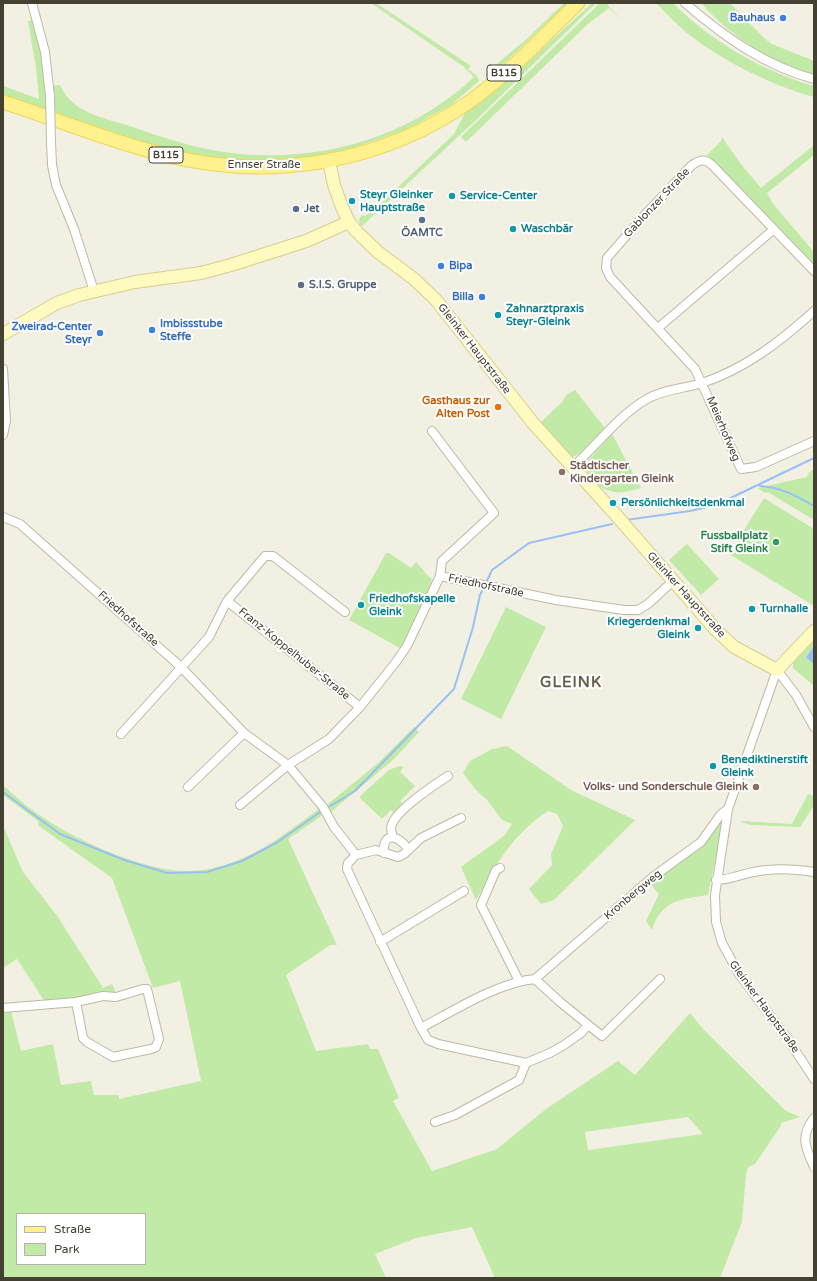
<!DOCTYPE html>
<html>
<head>
<meta charset="utf-8">
<style>
	body { margin:0 }
	#map { position:relative; width:817px; height:1281px; overflow:hidden; background:#f2f0e2; font-family:"Varela Round",sans-serif }
	canvas { display:block }
	.frame { position:absolute; inset:0; border:4px solid #444032; pointer-events:none }
	.legend { position:absolute; left:16px; top:1213px; width:130px; height:52px; box-sizing:border-box; background:#fff; border:1px solid #b4b3ad; margin:0; padding:5px 7px; list-style:none; font-size:12px; color:#444032 }
	.legend li { display:flex; align-items:center; gap:8px; height:20px }
	.legend b { width:20px; border:1px solid #b4b3ad }
</style>
</head>
<body>
<div id="map">
<canvas width="817" height="1281"></canvas>
<div class="frame"></div>
<ul class="legend">
<li><b style="height:5px;background:#fff18e"></b>Straße</li>
<li><b style="height:11px;background:#c1eaa7"></b>Park</li>
</ul>
</div>
<script>
const c = document.querySelector('canvas').getContext('2d');
c.lineJoin = 'round';
function fill(path, color) {
  c.fillStyle = color;
  c.fill(path, 'evenodd');
}
function strokePath(path, color, width, dash) {
  c.strokeStyle = color;
  c.lineWidth = width;
  c.lineCap = dash ? 'butt' : 'round';
  c.setLineDash(dash || []);
  c.stroke(path);
}
function drawText(font, color, halo, rows, align = 'center') {
  c.font = font + ' "Varela Round",sans-serif';
  c.lineWidth = 4;
  c.setLineDash([]);
  c.textBaseline = 'middle';
  c.strokeStyle = halo;
  c.fillStyle = color;
  for (const [text, x, y, turn = 0] of rows) {
    c.save();
    c.translate(x, y);
    c.rotate((+turn || 0) * Math.PI / 180);
    c.textAlign = isNaN(turn) ? turn : align;
    if (halo) c.strokeText(text, 0, 0);
    c.fillText(text, 0, 0);
    c.restore();
  }
}
const green = new Path2D(`
	M371 3H376L471 66 468 69 477 76 479 81 451 105 405 130 338 153 288 161 244 162 179 154 56 115 52 86 60 85C72 113 104 118 130 126 161 137 191 147 224 152 312 165 408 140 474 77L464 67Z
	M564 3H568L497 70 489 77 485 74 530 36Z
	M592 3H596L475 121 362 226 360 225 359 219 362 215 365 216 374 210 454 134 465 113 515 74Z
	M600 3H606L622 21 609 8 589 23 466 142 461 137Z
	M656 3H673C711 41 762 71 814 86V97C773 86 720 60 687 33 676 24 666 13 656 3Z
	M701 3H730L765 39 772 44 814 61V74C771 63 730 36 701 3Z
	M33 20 43 64 46 111 3 97V86L39 99 36 68 28 21Z
	M722 137 740 163 761 188 814 145V155L767 193 774 205 814 252V268L707 155 721 141Z
	M575 390 605 428C599 441 585 455 570 457L540 423 563 401 566 395Z
	M612 434 641 488C633 490 624 493 616 492 602 491 583 478 587 462Z
	M814 469V520L769 493 763 492 758 488 807 477 809 472Z
	M764 498 814 529V606L729 554Z
	M687 544 719 579 701 595 669 560Z
	M386 553H389L411 568 416 562 432 580 418 615 400 648 349 620Z
	M506 607 546 627 501 719 461 699Z
	M814 641V646L806 657 814 665V686L793 668V663Z
	M414 727 419 732 394 759 331 812 328 804 378 763Z
	M507 746 571 790 635 820 554 900 541 904 529 889 552 865 551 854 563 826 557 814 548 811C512 835 497 863 476 900L461 867 505 835 512 824 502 820 487 800 475 789 463 773 470 761 492 749Z
	M399 766 404 767 400 772 415 786 400 801 404 806 395 814 391 810 382 819 360 798 361 795 389 770Z
	M3 785C14 795 26 806 38 814 73 839 141 870 184 871 204 872 225 866 243 858 271 846 295 826 319 809L323 815 288 839 337 945H330L286 975 316 1051 368 1044 370 1049H378L399 1098 393 1101 432 1171 497 1149 546 1109 618 1061 635 1075 690 1013 704 1030 778 1103 785 1110 800 1117 781 1123V1126L755 1164 748 1167 746 1174 742 1222 720 1278H495L472 1227 416 1238 375 1254 386 1278H3V1012L11 1011 21 1051 53 1044 61 1085 91 1081 94 1095H119V1099L201 1081 180 981 153 988 112 878 39 826 38 821 3 795ZM688 1117 703 1134 588 1150 585 1132ZM17 1214H145V1264H17Z
	M808 794 814 796V805L800 827 751 825 741 822V821L792 824Z
	M722 818H724L708 895C681 899 661 900 652 930L646 921 659 894 650 883 705 843Z
	M3 826 23 872 58 917 103 988 112 984 116 993 81 999 45 1002 17 959 3 968Z`);
const water = new Path2D(`
	M814 646V665L806 657Z`);
const stream = new Path2D(`
	M760 486C780 487 797 496 814 506
	M626 520 690 511 716 505 814 458
	M486 583 492 570 529 543 612 524
	M3 792 60 834 124 860 167 873 207 872 242 861 276 843 323 810
	M327 808 355 791 454 689 473 627 480 595 484 587`);
const street = new Path2D(`
	M32 3 45 52 50 96
	M685 3C723 36 765 66 814 79
	M51 141 52 165 56 185 74 229 94 291
	M814 271 712 165C704 158 699 160 691 166L640 220 607 258 606 268 610 277 695 369 741 469 756 467 814 441
	M658 328 773 230
	M3 369 6 421 3 435
	M432 431 494 513 442 561 440 576
	M573 467C596 446 620 414 647 399 664 389 683 389 702 383 745 369 781 341 814 311
	M3 517 20 524 181 667 244 733 288 765 323 807 334 827 356 855 348 863 347 869 421 1028C453 1011 499 982 535 979L654 876 701 842 721 814 728 809
	M227 601 360 707
	M814 727 796 695 777 670 728 809 715 895 716 922 722 943 739 974 787 1038 814 1079
	M121 734 209 637 227 601 265 556H273L345 612
	M188 787 244 733
	M240 805 288 765 329 739 360 707 396 662 407 646 440 576 556 600 624 610H638L648 604 673 581
	M393 837C391 831 390 827 393 822 400 808 435 784 448 776
	M384 853C382 831 399 835 408 849
	M356 855 376 850 398 857 404 854 421 838 461 818
	M500 868 496 870 481 905 519 981
	M716 880C730 880 741 874 754 872 772 868 795 869 814 872
	M380 942 464 891
	M535 979 560 1002 602 1036 660 979
	M3 1008 76 1002 103 996 116 997 143 989H147L159 1039 156 1047 151 1049 113 1057 87 1042 83 1038 76 1002
	M421 1028 428 1040 438 1044 526 1063 550 1053 564 1045 581 1033 588 1025
	M814 1118C800 1136 805 1147 814 1167
	M435 1122 455 1115 519 1080 526 1063`);
const secondary = new Path2D(`
	M329 161 334 185 342 207 349 222 357 232 378 252 414 279 436 300 533 423 616 515 716 630 734 647 777 670 814 631
	M3 334 57 303 79 295 135 282 201 273 231 265 306 241 349 222`);
const primary = new Path2D(`
	M3 102C56 119 107 140 161 154 268 182 382 164 472 100 510 72 544 36 578 3`);
const streetBridge = new Path2D(`
	M50 96 51 141`);
const markers = [
	[783,18,4,"#3f7fe0"],
	[452,196,4,"#0f9aa8"],
	[352,201,4,"#0f9aa8"],
	[296,209,4,"#5c6f8a"],
	[422,220,4,"#5c6f8a"],
	[513,229,4,"#0f9aa8"],
	[441,266,4,"#3f7fe0"],
	[301,285,4,"#5c6f8a"],
	[482,297,4,"#3f7fe0"],
	[498,315,4,"#0f9aa8"],
	[152,330,4,"#3f7fe0"],
	[100,333,4,"#3f7fe0"],
	[498,407,4,"#e8710a"],
	[562,472,4,"#8d6e63"],
	[613,503,4,"#0f9aa8"],
	[776,542,4,"#2e9e5b"],
	[361,605,4,"#0f9aa8"],
	[752,609,4,"#0f9aa8"],
	[698,628,4,"#0f9aa8"],
	[713,766,4,"#0f9aa8"],
	[756,787,4,"#8d6e63"]
];
const shields = [
	[504,73,34],
	[166,155,34]
];
const shieldNames = [
	["B115",504,73],
	["B115",166,155]
];
const shopNames = [
	["Bauhaus",775,18],
	["Bipa",449,266,"left"],
	["Billa",474,297],
	["Imbissstube",160,324,"left"],
	["Steffe",160,337,"left"],
	["Zweirad-Center",92,327],
	["Steyr",92,340]
];
const streetNames = [
	["Ennser Straße",264,165],
	["Gablonzer Straße",657,203,-47],
	["Gleinker Hauptstraße",474,349,52],
	["Meierhofweg",723,429,67],
	["Friedhofstraße",486,586,12],
	["Gleinker Hauptstraße",686,595,48],
	["Friedhofstraße",128,619,42],
	["Franz-Koppelhuber-Straße",294,654,39],
	["Kronbergweg",633,895,-40],
	["Gleinker Hauptstraße",764,1007,54]
];
const cultureNames = [
	["Steyr Gleinker",360,195],
	["Hauptstraße",360,208],
	["Service-Center",460,196],
	["Waschbär",521,229],
	["Zahnarztpraxis",506,309],
	["Steyr-Gleink",506,322],
	["Persönlichkeitsdenkmal",621,503],
	["Friedhofskapelle",369,599],
	["Gleink",369,612],
	["Turnhalle",760,609],
	["Kriegerdenkmal",690,622,"right"],
	["Gleink",690,635,"right"],
	["Benediktinerstift",721,760],
	["Gleink",721,773]
];
const serviceNames = [
	["Jet",304,209],
	["ÖAMTC",422,233,"center"],
	["S.I.S. Gruppe",309,285]
];
const foodNames = [
	["Gasthaus zur",490,401],
	["Alten Post",490,414]
];
const educationNames = [
	["Städtischer",570,466],
	["Kindergarten Gleink",570,479],
	["Volks- und Sonderschule Gleink",748,787,"right"]
];
const leisureNames = [
	["Fussballplatz",768,536],
	["Stift Gleink",768,549]
];
const districtNames = [
	["GLEINK",571,683]
];
fill(green, '#c1eaa7');
fill(water, '#99c0f4');
strokePath(stream, '#99c0f4', 2);
strokePath(street, '#beb9a4', 10);
strokePath(secondary, '#d5cf8e', 14);
strokePath(primary, '#ebd657', 15);
strokePath(street, '#fff', 8);
strokePath(secondary, '#fffabf', 12);
strokePath(primary, '#fff18e', 13);
strokePath(streetBridge, '#beb9a4', 10, []);
strokePath(streetBridge, '#fff', 8);
for (const [x, y, r, color] of markers) {
  const dot = new Path2D();
  dot.arc(x, y, r, 0, 2 * Math.PI);
  c.fillStyle = color;
  c.fill(dot);
  strokePath(dot, '#fff', 1.5);
}
for (const [x, y, w] of shields) {
  const box = new Path2D();
  box.roundRect(x - w / 2, y - 8, w, 16, 3);
  c.fillStyle = '#fff';
  c.fill(box);
  strokePath(box, '#444032', 1);
}
drawText('bold 10px', '#444032', null, shieldNames);
drawText('bold 11px', '#366cbe', '#fff', shopNames, 'right');
drawText('11px', '#444032', '#fff', streetNames);
drawText('bold 11px', '#0d838f', '#fff', cultureNames, 'left');
drawText('bold 11px', '#4e5e75', '#fff', serviceNames, 'left');
drawText('bold 11px', '#c56008', '#fff', foodNames, 'right');
drawText('bold 11px', '#785e54', '#fff', educationNames, 'left');
drawText('bold 11px', '#27864d', '#fff', leisureNames, 'right');
c.letterSpacing = '1px';
drawText('bold 15px', '#676049', '#fff', districtNames);
c.letterSpacing = '0px';
</script>
</body>
</html>
